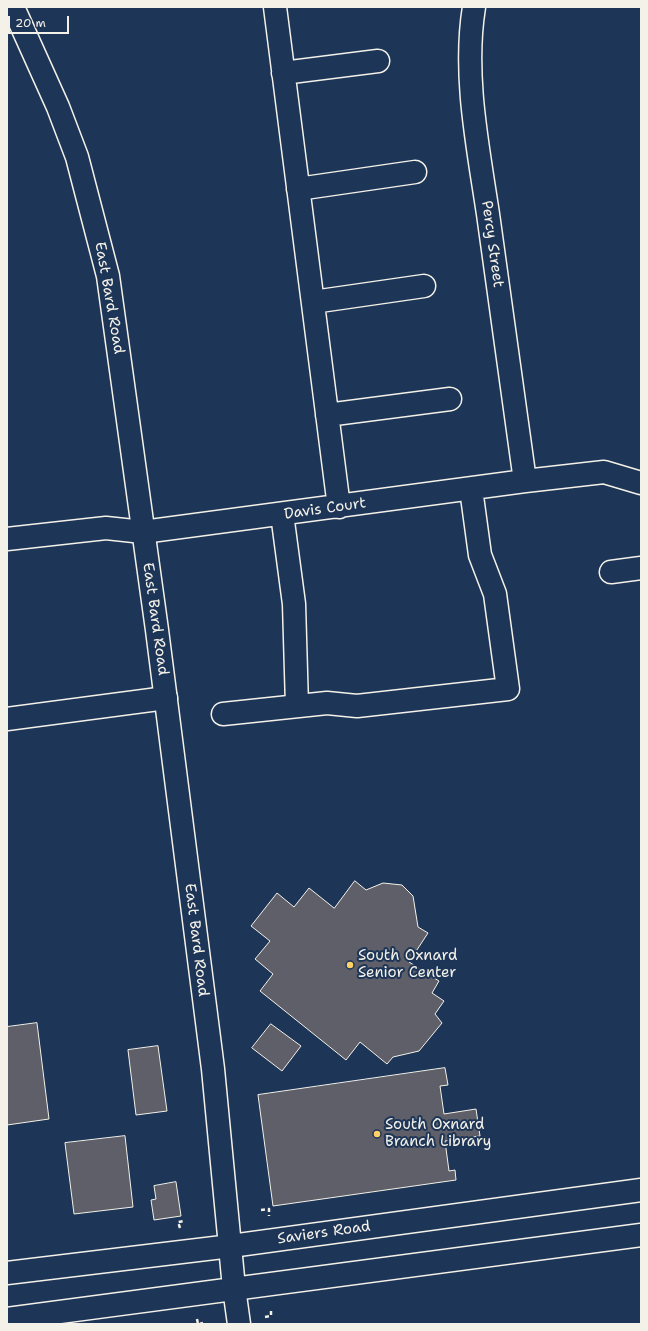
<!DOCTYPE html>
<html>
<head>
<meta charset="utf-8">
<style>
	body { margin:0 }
	#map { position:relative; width:648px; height:1331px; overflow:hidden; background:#1d3557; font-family:"Shantell Sans",sans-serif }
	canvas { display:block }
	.frame { position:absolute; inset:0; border:8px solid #f4f1e8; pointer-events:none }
	.scale { position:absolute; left:8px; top:16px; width:61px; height:18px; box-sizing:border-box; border:2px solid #f4f1e8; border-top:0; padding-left:5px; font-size:12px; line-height:14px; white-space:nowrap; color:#f4f1e8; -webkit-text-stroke:3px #1d3557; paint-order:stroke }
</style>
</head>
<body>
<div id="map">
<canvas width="648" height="1331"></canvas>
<div class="frame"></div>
<div class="scale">20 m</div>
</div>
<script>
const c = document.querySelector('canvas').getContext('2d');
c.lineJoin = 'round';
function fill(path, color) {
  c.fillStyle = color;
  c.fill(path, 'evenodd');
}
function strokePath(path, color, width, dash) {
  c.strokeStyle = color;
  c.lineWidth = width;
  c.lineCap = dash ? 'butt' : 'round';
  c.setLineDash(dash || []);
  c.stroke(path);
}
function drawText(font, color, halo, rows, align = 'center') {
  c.font = font + ' "Shantell Sans",sans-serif';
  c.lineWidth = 4;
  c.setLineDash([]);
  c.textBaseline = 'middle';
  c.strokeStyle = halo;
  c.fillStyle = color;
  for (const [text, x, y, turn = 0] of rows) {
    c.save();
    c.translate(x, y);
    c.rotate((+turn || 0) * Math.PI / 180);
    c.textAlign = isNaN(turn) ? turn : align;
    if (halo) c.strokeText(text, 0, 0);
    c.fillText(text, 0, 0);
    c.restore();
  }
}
const building = new Path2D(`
	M355 881 366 890 383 883 402 885 413 896 418 927 428 933 409 962 439 981 432 993 444 1001 435 1014 442 1023 419 1051 393 1057 387 1064 360 1042 346 1060 260 991 273 974 255 959 270 941 251 926 277 893 294 907 309 888 334 908Z
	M37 1023 49 1119 7 1125V1027Z
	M271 1024 301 1046 282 1071 252 1048Z
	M158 1046 167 1111 136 1115 128 1050Z
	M445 1068 448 1085 440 1086 444 1114 476 1109 480 1136 445 1141 449 1171 455 1170 456 1180 273 1206 258 1095Z
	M125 1136 133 1207 74 1214 65 1143Z
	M176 1182 181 1216 154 1220 151 1200 156 1199 154 1186Z`);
const path = new Path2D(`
	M261 1210 269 1209V1216
	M180 1228 178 1222 185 1221
	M265 1317 271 1316V1309
	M197 1319 198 1324 203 1323`);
const minor = new Path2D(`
	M275 7 339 507
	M474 7C463 75 478 147 488 214 500 303 513 392 525 481
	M283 73 378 61
	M298 189 415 172
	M313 302 424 286
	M327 415 450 399
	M282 514 294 604 297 706
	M7 539 106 528 143 532 525 481 604 472 641 483
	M611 572 641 568
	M223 714 327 703 357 706 508 689 495 594 480 555 471 489
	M7 719 166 698
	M234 1288 239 1324`);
const major = new Path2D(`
	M13 7 58 107 77 157 108 276 157 630 213 1069 234 1288
	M7 1273 231 1246 641 1190
	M7 1319 641 1235`);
const markers = [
	[350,965,4,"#ffd166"],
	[377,1134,4,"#ffd166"]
];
const streetNames = [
	["Percy Street",492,244,82],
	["East Bard Road",109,298,80],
	["Davis Court",325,509,-8],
	["East Bard Road",155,619,82],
	["East Bard Road",196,940,83],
	["Saviers Road",324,1233,-8]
];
const poiNames = [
	["South Oxnard",358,956],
	["Senior Center",358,973],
	["South Oxnard",385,1125],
	["Branch Library",385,1142]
];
fill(building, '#5e5f68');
strokePath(building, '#f4f1e8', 1);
strokePath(minor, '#f4f1e8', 25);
strokePath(major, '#f4f1e8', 25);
strokePath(path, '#f4f1e8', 2.5, [4, 3]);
strokePath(minor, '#1d3557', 22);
strokePath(major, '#1d3557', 22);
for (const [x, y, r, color] of markers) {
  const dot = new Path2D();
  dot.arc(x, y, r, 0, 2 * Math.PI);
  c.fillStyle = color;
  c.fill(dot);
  strokePath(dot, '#1d3557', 1.5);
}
drawText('15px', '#f4f1e8', '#1d3557', streetNames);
drawText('15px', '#f4f1e8', '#1d3557', poiNames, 'left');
</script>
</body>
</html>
